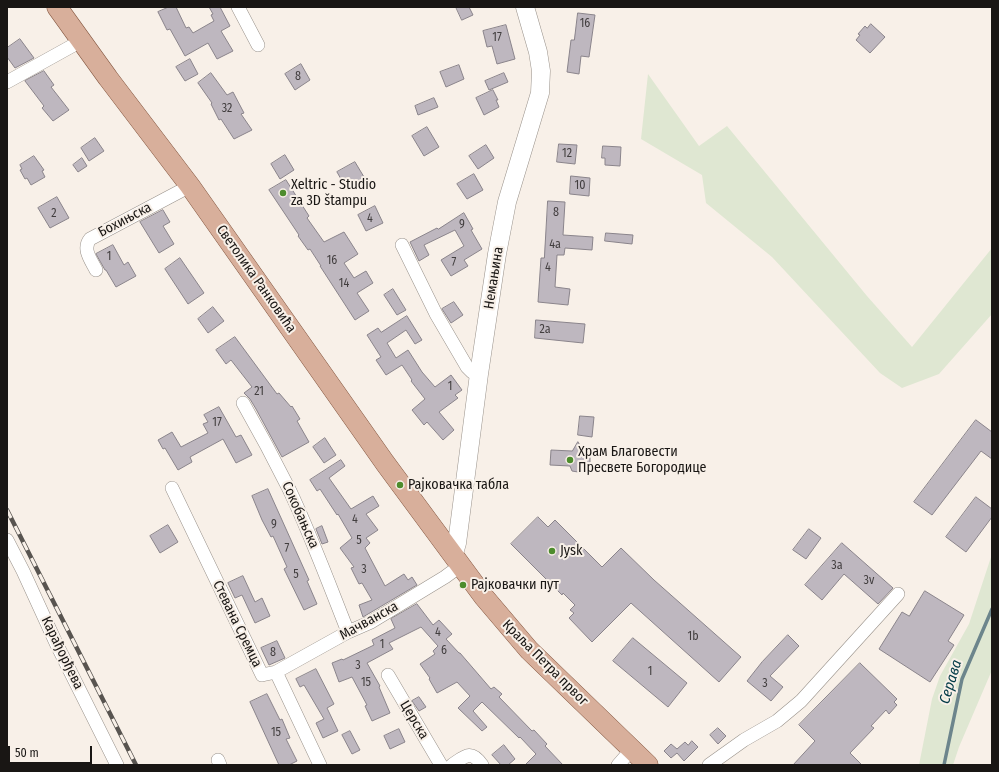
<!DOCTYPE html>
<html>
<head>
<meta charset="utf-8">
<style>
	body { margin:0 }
	#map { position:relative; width:999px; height:772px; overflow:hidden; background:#f8f0e8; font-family:"Fira Sans Condensed",sans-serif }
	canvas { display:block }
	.frame { position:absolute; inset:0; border:8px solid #191614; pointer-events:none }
	.scale { position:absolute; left:8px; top:746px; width:84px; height:18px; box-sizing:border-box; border:2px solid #191614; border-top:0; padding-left:5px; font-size:12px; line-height:14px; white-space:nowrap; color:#191614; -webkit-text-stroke:3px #f8f0e8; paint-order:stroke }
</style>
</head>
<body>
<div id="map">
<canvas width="999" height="772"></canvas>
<div class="frame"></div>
<div class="scale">50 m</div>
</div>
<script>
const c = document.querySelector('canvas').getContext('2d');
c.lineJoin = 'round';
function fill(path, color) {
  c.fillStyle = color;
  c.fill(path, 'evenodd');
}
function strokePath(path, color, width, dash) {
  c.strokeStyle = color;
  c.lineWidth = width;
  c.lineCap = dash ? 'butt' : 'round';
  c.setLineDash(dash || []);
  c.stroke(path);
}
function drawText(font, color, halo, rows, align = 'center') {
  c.font = font + ' "Fira Sans Condensed",sans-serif';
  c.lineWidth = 4;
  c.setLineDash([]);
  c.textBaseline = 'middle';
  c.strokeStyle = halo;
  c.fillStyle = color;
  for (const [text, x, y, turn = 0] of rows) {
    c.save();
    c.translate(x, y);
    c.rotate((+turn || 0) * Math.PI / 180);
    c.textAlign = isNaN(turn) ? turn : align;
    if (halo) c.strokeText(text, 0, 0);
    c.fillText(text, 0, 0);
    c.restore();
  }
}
const green = new Path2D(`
	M648 74 699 146 727 126 867 296 912 347 992 248V314L939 374 902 388 880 373 772 257 706 203 702 175 641 139Z
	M992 554V670L959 747 953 765H919L932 699 940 676 969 624Z`);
const stream = new Path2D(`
	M944 765 962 679 992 609`);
const building = new Path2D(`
	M169 7H176L186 28 189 27 193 33 214 21 211 15 213 14 209 7H220L230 26 221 31 233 51 217 59 208 43 185 56 170 29 167 30 158 12Z
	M456 7H469L473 15 462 20Z
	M578 13 595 15 589 57 581 56 579 74 567 72 571 40H574Z
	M871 24 885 37 870 53 856 40 860 35 858 34 865 26 867 28Z
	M506 25 515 59 497 64 492 46 487 47 483 31Z
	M20 39 34 58 15 68 7 57V48Z
	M190 59 198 74 185 81 176 67Z
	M301 64 310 80 295 90 285 74Z
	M459 65 464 79 446 87 440 72Z
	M44 71 54 85 51 87 69 110 53 121 42 108 44 106 25 81Z
	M211 73 227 95 233 92 244 113 241 114 252 130 234 139 221 119 219 120 211 104 212 103 198 83Z
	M504 73 508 82 489 90 485 81Z
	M493 90 498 100H496L499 107 484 115 476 98Z
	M434 98 438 107 418 115 415 106Z
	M427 127 439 147 424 156 412 136Z
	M95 138 104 151 89 161 81 148Z
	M559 144 577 145 575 164 557 162Z
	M486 145 494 158 478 169 469 156Z
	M603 146 621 147 620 166 605 165V158H602Z
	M285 155 294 170 280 179 271 164Z
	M34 156 44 170 42 171 45 177 31 185 27 178 25 179 20 170 22 169 20 165Z
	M82 158 87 166 78 172 73 165Z
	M355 162 364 177 346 188 337 172Z
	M474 174 483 190 467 199 457 184Z
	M571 176 590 178 589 196 570 194Z
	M286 180 309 216 307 218 324 242 344 232 358 254 344 263 354 278 366 271 373 283 357 293 369 311 355 320 320 266H321L310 249 308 250 298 236 299 235 269 190Z
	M57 197 69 218 50 228 38 208Z
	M548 201 565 202 563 235 593 237 592 250 565 248 564 255H557L555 287 570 289 568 305 538 302 541 258H544Z
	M375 206 383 223 366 231 358 215Z
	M163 210 170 222 163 226 174 244 159 253 140 222Z
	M464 213 473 229 471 230 482 249 464 260 468 266 451 276 441 260 464 246 455 230 424 245 429 255 419 261 410 242 437 228 438 229Z
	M606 233 633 235 632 244 605 241Z
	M113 245 124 265 128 262 136 276 116 287 106 270H105L96 254Z
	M180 258 204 293 188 304 165 269Z
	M393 289 406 310 397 315 384 295Z
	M454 302 463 315 451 323 442 309Z
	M213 307 224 321 208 333 198 319Z
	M407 316 422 340 415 344 406 330 387 343 396 358 408 350 422 372 435 387 451 375 462 390 455 395 458 398 439 412 454 430 443 440 427 422 424 425 412 410 425 399 411 381 412 380 402 365 386 375 376 360 381 357 367 335 378 328 381 332Z
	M536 320 585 324 583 343 535 338Z
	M235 337 277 394 279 393 291 407 292 406 300 419 297 421 309 442 282 457 256 409 250 399 244 393 252 387 231 360 226 364 216 350Z
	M219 407 236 437 241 435 252 455 236 463 223 439 190 457 192 462 178 470 165 448 163 449 158 440 172 432 181 447 208 433 203 424 208 422 204 415Z
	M580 416 594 417 592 437 578 435Z
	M976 420 992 432V459L981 451 932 515 914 502Z
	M325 438 336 455 324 463 313 447Z
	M578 442 584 452 590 457V462L586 466 582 467 578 472 572 471 570 466 550 465 551 450 572 451Z
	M341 460 345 466 329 478 351 509 373 496 379 506 366 514 378 530 366 538 370 543 365 548 385 586 404 574 408 580 412 577 417 585 363 617 359 605 372 600 362 583 359 584 351 568 354 567 340 548 352 538 338 514 337 515 320 489 317 491 310 480Z
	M268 489 309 580 307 581 317 604 304 610 284 569 287 567 273 536 271 537 262 520 252 496Z
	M976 497 992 509V517L966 552 946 537Z
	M538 517 548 527 555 520 602 567 621 548 654 580 741 657 719 682 631 603 592 642 569 618 574 613 570 610 575 605 563 593 562 595 511 544Z
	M168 525 178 542 160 553 150 536Z
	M322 526 328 542 322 544 316 529Z
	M809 529 821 538 806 559 793 550Z
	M842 543 893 588 878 604 844 574 822 600 805 585Z
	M243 576 255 602 262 598 270 616 255 623 242 595 235 598 228 583Z
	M925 591 964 615 948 641 954 645 930 682 879 649 902 612 909 616Z
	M417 604 433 625 439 620 452 634 446 639 459 653H460L491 689 494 687 502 694 499 697 532 731 534 730 547 744 545 746 563 765H525L536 754 520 737 519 738 482 702 473 711 487 727 482 731 458 708 470 696 457 682 437 693 429 679 430 678 420 664 435 654 433 651 438 646 421 627 389 643 393 649 367 663 380 686 379 687 390 713 372 721 365 706 367 705 352 677 339 682 332 663 342 659 343 660 374 645 372 640 395 628 391 619Z
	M788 635 799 646 770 676 783 687 771 701 747 681 762 662Z
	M633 638 687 683 668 707 613 661Z
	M277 641 285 658 269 665 261 648Z
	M860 663 897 699 894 702 897 705 889 714 886 710 871 726 874 728 850 753 862 765H793L815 741 799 725Z
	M316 669 334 704 327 708 338 731 323 738 316 723 324 719 304 685 300 687 296 679Z
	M267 694 280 720 282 719 290 738 286 739 297 761 289 765H279L250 702Z
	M419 697 426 707 419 711 412 701Z
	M718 728 726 736 718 744 710 735Z
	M399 729 405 742 390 749 384 736Z
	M350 731 360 750 352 754 342 735Z
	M692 741 698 747 684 761 677 753 671 758 664 751 671 744 677 749 685 742 688 745Z
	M504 745 515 759 508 765H501L492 755Z`);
const street = new Path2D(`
	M238 7 258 45
	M7 82 81 41
	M402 245 436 314 467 367 472 372 479 374
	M96 270C91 260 82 249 90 239L190 186
	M243 403C259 431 274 459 289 489 311 535 329 584 348 632
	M172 488 262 675 276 672 348 632 371 622 445 577 460 566
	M7 540 23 571 56 643 117 765
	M276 672 320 765
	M388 675 441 765
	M218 760 220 765
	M452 765C465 756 471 749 482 765
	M618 765 632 749
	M709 765 744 740 777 721 801 701 898 594`);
const secondary = new Path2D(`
	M452 554 455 550 457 543 479 374 497 254 507 202 540 93 541 71 538 52 525 7`);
const primary = new Path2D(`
	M57 7 108 78 190 186 385 463 484 597 529 650 648 765`);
const rail = new Path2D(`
	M7 510 136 765`);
const markers = [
	[283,193,4,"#4d8c2d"],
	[570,460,4,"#4d8c2d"],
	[400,485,4,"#4d8c2d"],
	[552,551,4,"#4d8c2d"],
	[463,585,4,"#4d8c2d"]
];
const numberNames = [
	["16",585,24],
	["17",497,38],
	["8",298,77],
	["32",227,109],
	["12",567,154],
	["10",580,186],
	["8",556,213],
	["2",54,214],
	["4",370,219],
	["9",462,225],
	["4a",555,245],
	["1",109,257],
	["16",332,261],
	["7",454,263],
	["4",548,268],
	["14",344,284],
	["2a",545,330],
	["1",450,387],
	["21",259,392],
	["17",217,423],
	["4",355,520],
	["9",274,525],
	["5",359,541],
	["7",287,549],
	["3a",837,566],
	["3",364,570],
	["5",296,575],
	["3v",869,581],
	["4",438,633],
	["1b",693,637],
	["1",382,645],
	["6",444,651],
	["8",273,653],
	["3",358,666],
	["1",650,672],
	["15",366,683],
	["3",765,684],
	["15",276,733]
];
const poiNames = [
	["Xeltric - Studio",291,185],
	["za 3D štampu",291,201],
	["Храм Благовести",578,452],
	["Пресвете Богородице",578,468],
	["Рајковачка табла",408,485],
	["Jysk",560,551],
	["Рајковачки пут",471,585]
];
const streetNames = [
	["Бохињска",125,220,-28],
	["Немањина",494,278,-81],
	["Светолика Ранковића",256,279,55],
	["Сокобањска",300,515,66],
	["Мачванска",369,621,-29],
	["Стевана Сремца",237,624,64],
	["Карађорђева",62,653,64],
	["Краља Петра првог",545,663,45],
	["Церска",414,720,59]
];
const waterNames = [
	["Серава",951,682,-73]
];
fill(green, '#dfe7d2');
strokePath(stream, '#6c858c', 3.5);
fill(building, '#beb7bf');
strokePath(building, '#8a848b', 1);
strokePath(street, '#98918a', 14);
strokePath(secondary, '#98918a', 19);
strokePath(primary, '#845740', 21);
strokePath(street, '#fff', 13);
strokePath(secondary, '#fff', 18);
strokePath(primary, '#d8af9b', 20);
strokePath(rail, '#585450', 4.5);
strokePath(rail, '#f8f0e8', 3, [9]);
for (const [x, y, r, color] of markers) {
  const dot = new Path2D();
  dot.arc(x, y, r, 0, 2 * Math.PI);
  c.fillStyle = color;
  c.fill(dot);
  strokePath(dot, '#f8f0e8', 1.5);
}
drawText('12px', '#423e3f', null, numberNames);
drawText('14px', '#191614', '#f8f0e8', poiNames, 'left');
drawText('14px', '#191614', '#f8f0e8', streetNames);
drawText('italic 15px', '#003a46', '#f8f0e8', waterNames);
</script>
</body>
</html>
